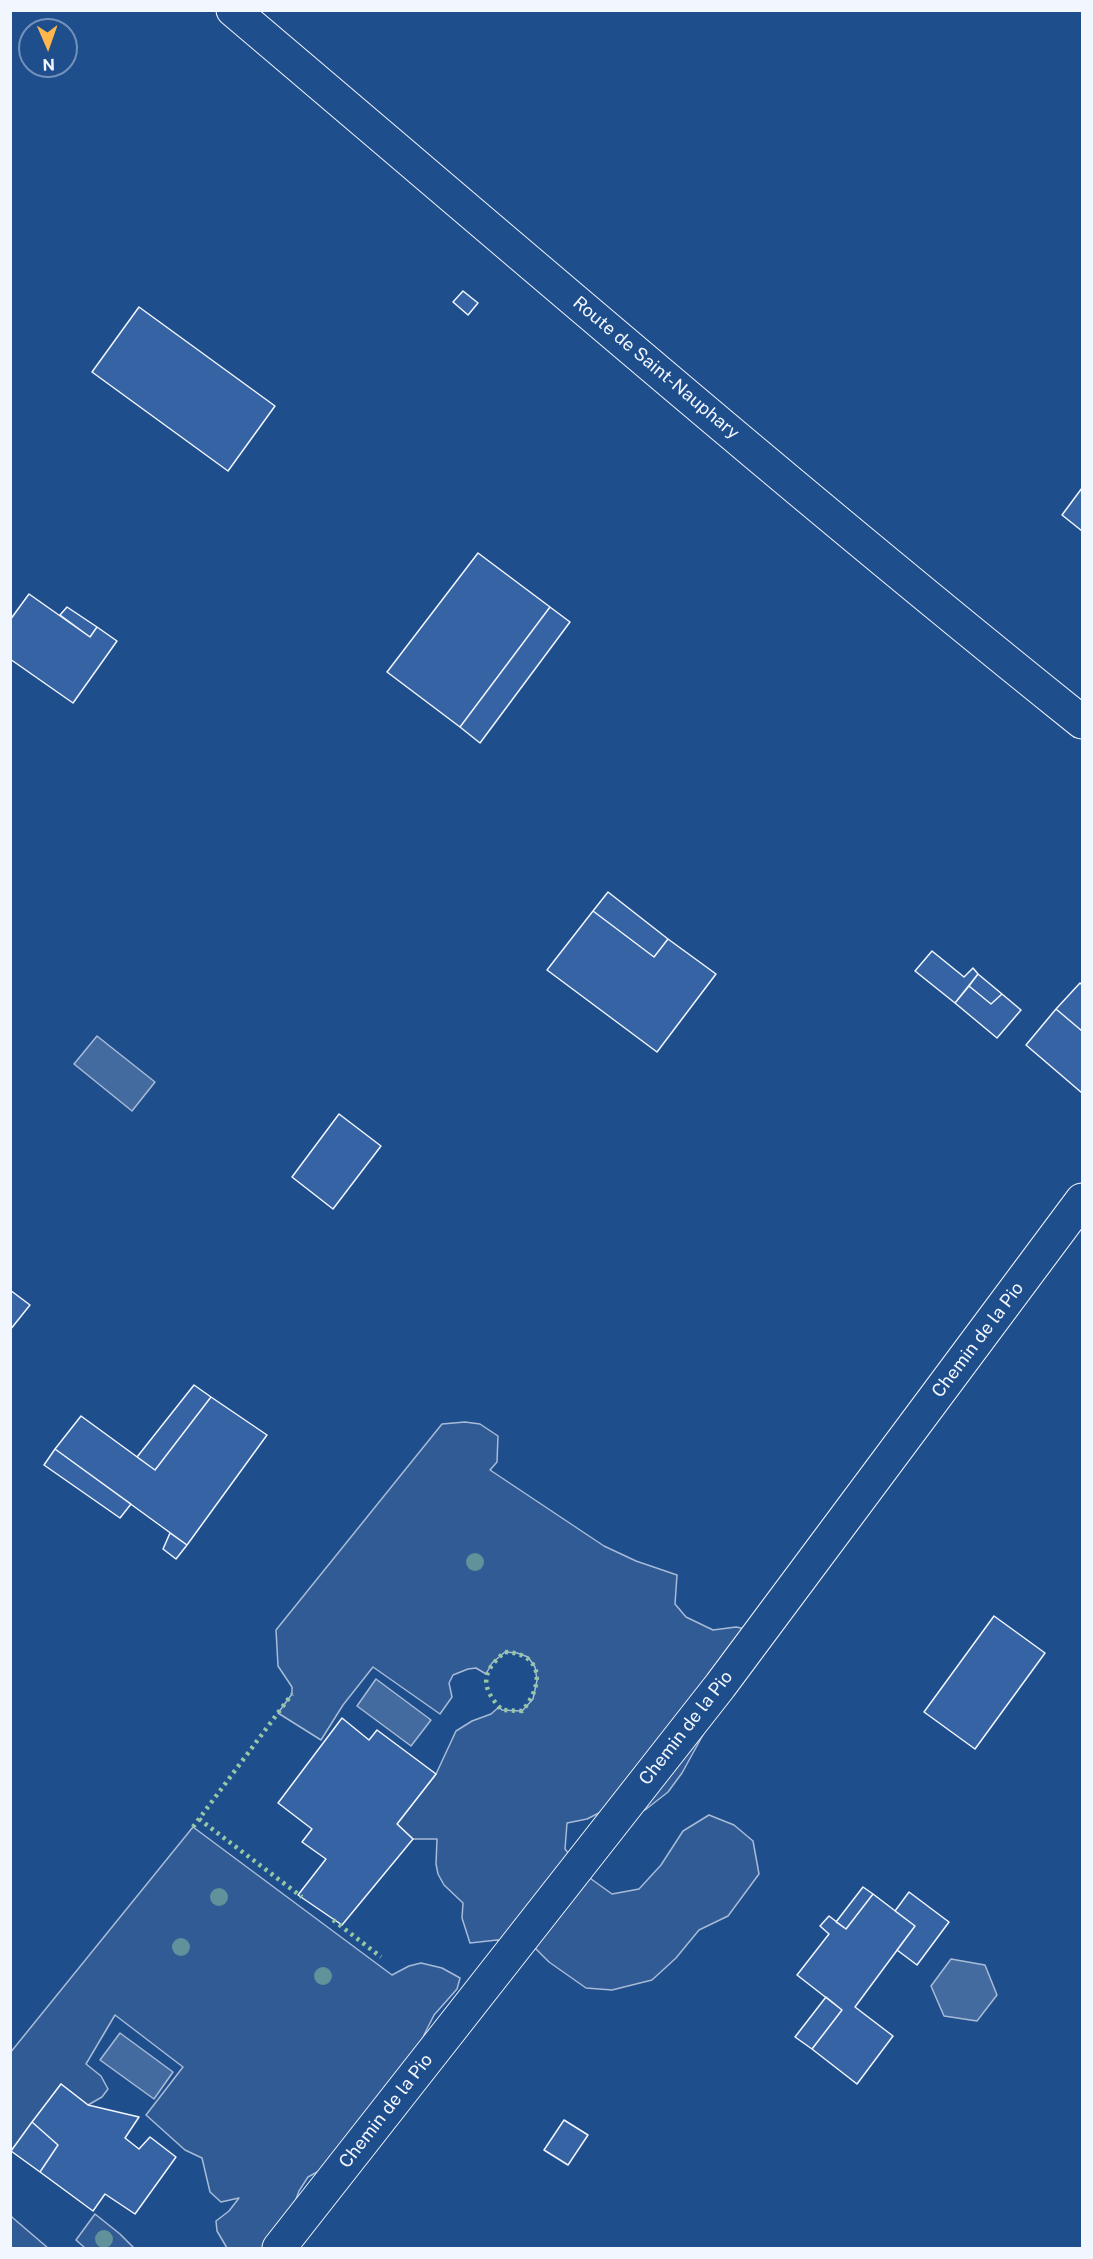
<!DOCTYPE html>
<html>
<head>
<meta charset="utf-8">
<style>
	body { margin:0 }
	#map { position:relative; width:1093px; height:2259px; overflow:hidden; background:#1f4e8c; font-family:"Public Sans",sans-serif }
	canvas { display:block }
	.frame { position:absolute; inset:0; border:12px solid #f2f6ff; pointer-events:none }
	.north { position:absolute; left:18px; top:18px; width:60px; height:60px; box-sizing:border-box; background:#1f4e8c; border:2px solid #7391ba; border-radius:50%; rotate:178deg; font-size:16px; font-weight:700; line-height:24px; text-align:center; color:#f2f6ff }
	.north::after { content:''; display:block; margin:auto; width:21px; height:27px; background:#ffb74d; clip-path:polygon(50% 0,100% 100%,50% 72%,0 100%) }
</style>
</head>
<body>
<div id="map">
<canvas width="1093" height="2259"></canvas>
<div class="frame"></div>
<div class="north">N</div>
</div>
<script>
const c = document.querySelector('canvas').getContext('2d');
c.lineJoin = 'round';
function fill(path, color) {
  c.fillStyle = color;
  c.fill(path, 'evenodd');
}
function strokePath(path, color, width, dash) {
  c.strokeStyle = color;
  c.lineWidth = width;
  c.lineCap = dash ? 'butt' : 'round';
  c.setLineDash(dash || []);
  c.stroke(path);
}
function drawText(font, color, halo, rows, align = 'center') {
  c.font = font + ' "Public Sans",sans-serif';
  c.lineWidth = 4.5;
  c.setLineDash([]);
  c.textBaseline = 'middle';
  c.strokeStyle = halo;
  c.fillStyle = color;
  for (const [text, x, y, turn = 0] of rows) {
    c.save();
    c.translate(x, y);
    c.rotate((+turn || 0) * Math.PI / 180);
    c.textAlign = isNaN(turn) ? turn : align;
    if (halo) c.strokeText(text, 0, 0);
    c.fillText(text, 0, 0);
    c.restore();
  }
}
const built = new Path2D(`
	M465 1422 480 1424 498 1436 497 1462 490 1470 604 1546 636 1561 677 1575 675 1604 686 1617 713 1630 736 1627 746 1629 704 1733 682 1773 668 1792 645 1810 618 1800 603 1811 587 1819 567 1823 565 1849 587 1876 612 1894 639 1889 661 1865 683 1831 709 1815 734 1825 753 1841 759 1874 728 1916 699 1930 676 1958 652 1980 612 1990 586 1988 549 1962 531 1944 497 1940 470 1943 462 1918 463 1903 444 1885 438 1874 436 1864 437 1839H413L397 1824 436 1774 456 1731 472 1721 491 1714 499 1707 502 1710 522 1711 533 1699 537 1680 535 1667 528 1657 517 1653 505 1652 492 1663 486 1674 476 1668 468 1669 453 1675 449 1683 452 1697 440 1714 373 1667 343 1705 321 1740 278 1713 292 1694V1687L278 1666 276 1630 442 1424Z
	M193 1827 392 1975 409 1966 421 1963 442 1968 460 1978 457 1989 434 2015 424 2035 419 2055 330 2165 308 2177 299 2191 285 2229 263 2248H227L217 2231 216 2221 229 2211 239 2198 221 2202 210 2192 202 2158 185 2150 146 2115 183 2067 115 2015 86 2064 101 2076 108 2089 102 2097 88 2105 61 2084 13 2149 10 2147V2053Z
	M95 2214 120 2234 134 2248H85L76 2240Z
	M10 2215 13 2218 48 2248H11Z`);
const water = new Path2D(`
	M97 1036 155 1082 132 1111 74 1064Z
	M376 1679 431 1720 411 1746 357 1706Z
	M951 1959 985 1965 997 1995 977 2021 944 2016 931 1986Z
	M120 2033 173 2072 154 2099 100 2060Z`);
const building = new Path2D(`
	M463 291 478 303 468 315 453 302Z
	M139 307 275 406 228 471 92 372Z
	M1082 488V531L1062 515Z
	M478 553 550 607 460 727 387 672Z
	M29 594 90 637 97 627 117 641 73 703 10 659V620Z
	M67 607 97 627 90 637 60 615Z
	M550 607 570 622 480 743 460 727Z
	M608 892 668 939 654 957 593 911Z
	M593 911 654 957 668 939 716 974 657 1052 547 970Z
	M932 951 964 977 973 968 978 974 955 1003 915 971Z
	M978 974 1002 994 991 1004 969 986Z
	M1080 983 1082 985V1031L1056 1009Z
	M969 986 991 1004 1002 994 1021 1010 997 1038 955 1003Z
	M1056 1009 1082 1031V1093L1026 1045Z
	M339 1114 381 1146 333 1209 292 1177Z
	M10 1290 30 1305 10 1330Z
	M194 1385 211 1397 155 1470 137 1457Z
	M211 1397 267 1435 187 1545 55 1449 81 1416 155 1470Z
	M55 1449 131 1504 120 1518 44 1465Z
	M170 1533 187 1545 176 1559 163 1549Z
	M994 1616 1045 1653 975 1749 924 1712Z
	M342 1718 369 1740 377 1730 436 1774 397 1824 413 1839 342 1925 298 1895 326 1859 302 1842 312 1829 278 1803Z
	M863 1887 873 1894 846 1929 836 1922Z
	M909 1892 949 1922 917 1965 897 1950 915 1926 895 1911Z
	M873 1894 915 1926 855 2007 893 2036 857 2084 812 2049 842 2010 797 1975 829 1934 820 1926 829 1916 846 1929Z
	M826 1997 842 2010 812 2049 795 2037Z
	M61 2084 88 2105 139 2117 125 2138 139 2149 150 2137 176 2157 135 2214 105 2194 93 2211 40 2172 58 2145 32 2122Z
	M564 2120 588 2135 568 2165 544 2150Z
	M32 2122 58 2145 40 2172 11 2151Z`);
const street = new Path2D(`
	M279 2248 720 1686 1082 1200`);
const primary = new Path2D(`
	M233 10C515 249 794 491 1082 722`);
const hedge = new Path2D(`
	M505 1652C545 1654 543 1687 522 1711L502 1710C480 1687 481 1672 505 1652Z
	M199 1819 302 1897
	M193 1827 292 1694
	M333 1920 381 1957`);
const trees = [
	[475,1562],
	[219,1897],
	[181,1947],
	[323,1976],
	[104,2239]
];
const streetNames = [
	["Route de Saint-Nauphary",656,368,40],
	["Chemin de la Pio",978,1340,-53],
	["Chemin de la Pio",686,1728,-52],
	["Chemin de la Pio",386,2111,-52]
];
fill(built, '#305b95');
strokePath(built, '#a8bbd7', 1.5);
fill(water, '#446ba0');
strokePath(water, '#a8bbd7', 1.5);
fill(building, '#3563a3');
strokePath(building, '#f2f6ff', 1.5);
strokePath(street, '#f2f6ff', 35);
strokePath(primary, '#f2f6ff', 35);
strokePath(street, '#1f4e8c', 33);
strokePath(primary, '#1f4e8c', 33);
strokePath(hedge, '#97c8a6', 4.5, [3, 4.5]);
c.fillStyle = '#61919a';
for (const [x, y] of trees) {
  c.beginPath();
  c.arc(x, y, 9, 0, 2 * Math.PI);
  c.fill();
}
drawText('18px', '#f2f6ff', '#1f4e8c', streetNames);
</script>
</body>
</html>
